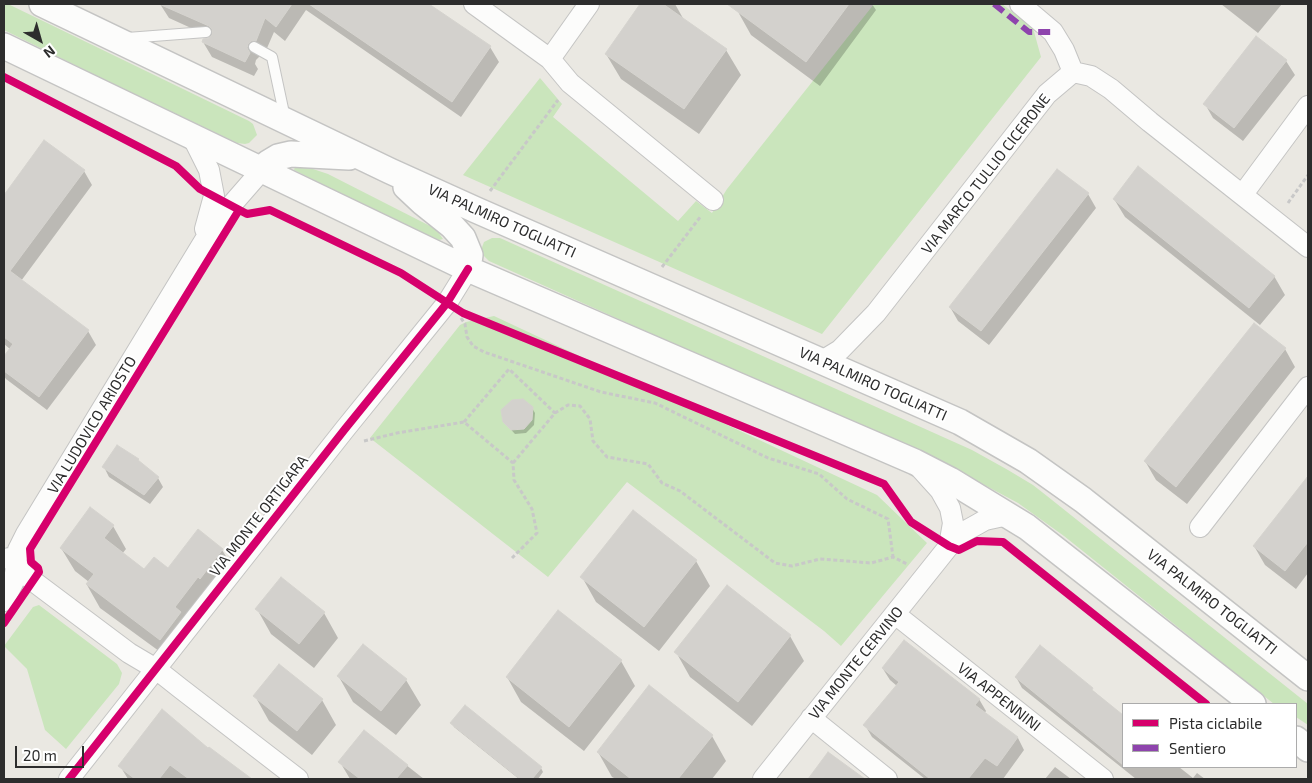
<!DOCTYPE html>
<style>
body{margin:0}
#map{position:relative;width:1312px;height:783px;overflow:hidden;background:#eae8e2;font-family:"Exo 2",sans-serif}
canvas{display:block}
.frame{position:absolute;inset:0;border:5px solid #2d2d2d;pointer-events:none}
.legend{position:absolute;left:1122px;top:703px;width:175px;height:65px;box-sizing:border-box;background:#fff;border:1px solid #ababab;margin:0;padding:6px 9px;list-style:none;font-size:15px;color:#2d2d2d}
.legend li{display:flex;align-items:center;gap:10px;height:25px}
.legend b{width:25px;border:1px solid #ababab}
.north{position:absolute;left:15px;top:15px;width:50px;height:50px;-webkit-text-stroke:4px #fff;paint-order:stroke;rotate:142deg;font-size:14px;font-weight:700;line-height:20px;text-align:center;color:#2d2d2d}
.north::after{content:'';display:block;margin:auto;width:18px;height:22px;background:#2d2d2d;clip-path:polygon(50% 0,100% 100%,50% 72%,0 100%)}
.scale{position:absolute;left:15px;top:746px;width:69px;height:22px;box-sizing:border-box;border:2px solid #2d2d2d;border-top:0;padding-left:6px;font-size:15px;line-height:18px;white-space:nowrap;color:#2d2d2d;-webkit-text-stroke:4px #fff;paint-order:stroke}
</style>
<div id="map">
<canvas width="1312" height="783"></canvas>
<div class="frame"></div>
<ul class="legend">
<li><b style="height:6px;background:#d6006c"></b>Pista ciclabile</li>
<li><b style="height:6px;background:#8e44ad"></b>Sentiero</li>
</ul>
<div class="north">N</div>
<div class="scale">20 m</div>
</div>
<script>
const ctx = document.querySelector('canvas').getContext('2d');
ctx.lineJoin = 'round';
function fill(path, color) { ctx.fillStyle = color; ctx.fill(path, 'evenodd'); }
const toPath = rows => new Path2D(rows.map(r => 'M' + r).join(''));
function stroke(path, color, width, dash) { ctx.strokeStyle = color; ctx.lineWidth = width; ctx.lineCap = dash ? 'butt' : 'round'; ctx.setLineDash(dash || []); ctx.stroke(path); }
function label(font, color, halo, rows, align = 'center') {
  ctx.font = font + ' "Exo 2",sans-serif'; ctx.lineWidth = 4; ctx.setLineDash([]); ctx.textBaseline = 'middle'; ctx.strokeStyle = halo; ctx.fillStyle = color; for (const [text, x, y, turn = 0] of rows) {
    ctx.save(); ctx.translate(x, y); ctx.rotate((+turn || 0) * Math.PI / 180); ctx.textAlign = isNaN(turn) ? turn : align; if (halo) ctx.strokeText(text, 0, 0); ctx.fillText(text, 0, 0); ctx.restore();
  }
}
const green = toPath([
 [4,4,8,4,249,121,253,124,257,135,249,143,245,144,237,143,105,80,4,30],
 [874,4,1002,4,1033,28,1041,57,822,334,463,175,540,78,562,104,553,117,678,221,696,201,712,213,727,189],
 [301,165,328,174,436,229,443,239,439,240,387,217,294,170,295,167],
 [492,238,500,238,972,450,1008,470,1033,485,1047,496,1308,704,1308,725,1296,717,1296,704,1274,704,1064,536,1018,503,962,473,489,261,483,255,481,250,484,242],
 [494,316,877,495,927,543,841,646,824,631,627,482,548,577,370,438,460,325,466,322],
 [39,605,117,664,122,673,119,684,66,749,45,730,27,669,4,646,33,607]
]);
const shadow = toPath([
 [160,4,427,4,490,47,499,62,461,117,306,10,285,41,274,32,264,55,260,56,256,60,255,64,258,69,254,76,212,57,203,42,213,38,169,18],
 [642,4,675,4,684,20,726,50,741,75,699,134,621,79,606,54],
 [742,4,872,4,876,10,820,86,751,35,737,10],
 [1221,4,1282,4,1258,33],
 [1257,38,1286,61,1295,75,1243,141,1213,118,1205,104],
 [45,142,84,171,92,185,21,281,88,331,96,345,47,410,6,379,4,376,4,358,10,349,4,344,4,197],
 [1058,170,1088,194,1096,208,989,345,958,321,950,307],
 [1114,199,1274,276,1285,295,1260,325,1125,217],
 [1285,349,1295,367,1187,504,1156,480,1145,461],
 [532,408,535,413,534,425,526,433,515,434,504,422],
 [140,463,158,478,163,487,150,504,109,477,104,467],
 [1308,478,1308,573,1296,589,1265,565,1254,546],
 [113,526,126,549,122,554,145,570,168,570,222,550,236,572,174,662,100,608,87,585,89,582,75,571,61,548],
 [696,561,710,586,659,651,596,602,582,577],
 [257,609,324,613,338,638,314,668,271,634],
 [790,636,804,661,752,726,690,677,676,652],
 [1041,647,1123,716,1123,767,1179,767,1193,778,1197,773,1205,779,1136,779,1022,688,1016,677],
 [621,661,635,686,584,751,521,702,507,677],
 [883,669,979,699,986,711,984,714,1018,738,1024,750,1003,779,925,779,872,737,865,725,897,686,890,680],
 [339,677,406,680,421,705,396,735,353,702],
 [255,696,322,700,336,725,312,755,269,721],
 [452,723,541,768,543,772,538,779,519,779,454,727],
 [364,732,424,779,350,779,340,762],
 [712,736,726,761,712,779,616,779,612,777,598,752],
 [210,749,250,779,128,779,120,766],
 [829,753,863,779,812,779,811,777],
 [1055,767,1071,779,1045,779]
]);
const building = toPath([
 [159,4,292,4,276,27,265,18,256,41,251,41,248,44,247,48,250,53,245,62,202,42,203,39,209,38,212,35,212,29,209,26,159,4],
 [309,4,429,4,491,46,452,102,309,4],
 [640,4,663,4,727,49,684,109,605,54,640,4],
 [727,4,849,4,806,62,727,4],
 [1256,36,1287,60,1234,128,1203,104,1256,36],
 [44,140,85,170,10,271,89,330,39,397,4,371,4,356,13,344,4,337,4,195,44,140],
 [1138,166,1275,276,1249,308,1113,199,1138,166],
 [1057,169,1089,193,981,331,949,307,1057,169],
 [1254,323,1286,348,1176,487,1144,461,1254,323],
 [523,399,533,407,532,420,524,429,511,430,503,422,501,410,512,400,523,399],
 [117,445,139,459,138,460,159,477,144,495,102,467,117,445],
 [1308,476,1308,542,1285,571,1253,546,1308,476],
 [90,507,114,525,104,538,144,569,154,557,168,568,198,529,223,549,200,579,198,577,175,607,181,612,160,640,86,584,94,574,60,548,90,507],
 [633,510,697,560,644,627,580,577,633,510],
 [281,577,325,612,299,644,255,609,281,577],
 [727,585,791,635,738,702,674,652,727,585],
 [558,610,622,660,569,727,506,677,558,610],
 [904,640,980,699,975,705,1018,737,997,766,985,758,968,779,930,779,863,725,899,682,882,668,904,640],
 [363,644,407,679,381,711,337,676,363,644],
 [1040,645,1093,688,1092,690,1123,715,1123,765,1015,677,1040,645],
 [279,664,323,699,297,731,253,696,279,664],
 [649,685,713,735,678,779,631,779,597,752,649,685],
 [465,705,542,767,532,779,520,779,450,723,465,705],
 [162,709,208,748,209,747,252,779,189,779,170,765,159,779,135,779,118,766,162,709],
 [364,730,408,765,396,779,360,779,338,762,364,730],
 [828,752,865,779,808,779,828,752]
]);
const path = toPath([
 [490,191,558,100],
 [1288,203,1308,175],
 [662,267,701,216],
 [461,318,465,324,467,337,473,346,484,352,601,392,655,403,768,458,819,474,847,499,888,519,893,557],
 [464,422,509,369,555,413],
 [364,441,397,433,464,422,513,463,514,480,532,509,537,533,512,558],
 [513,463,555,413,568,405,580,406,590,419,593,441,607,457,648,464,662,483,680,491,775,563,792,566,820,559,871,563,893,557,907,564]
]);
const service = toPath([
 [127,38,206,32],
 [254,47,272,57,285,118]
]);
const minor = toPath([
 [474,4,550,59,570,83,713,200],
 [1020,4,1053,32,1064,50,1073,72],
 [550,59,589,4],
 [1073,72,1091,76,1111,89,1150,122,1308,247],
 [193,138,209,170,214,196,205,229],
 [1243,194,1308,106],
 [822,361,840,350,876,313,1047,94,1073,72],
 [921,469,940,490,950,508,953,523,949,546],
 [1200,527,1308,387],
 [9,558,33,581,129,653,156,669,180,688,298,779],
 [4,601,14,581,18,550,26,534,214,225,262,170],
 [895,614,1103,779],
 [811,718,887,779],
 [69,779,345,429,447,303,468,269],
 [763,779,949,546,960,534,978,524,985,520,1008,515]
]);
const tertiary = toPath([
 [42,4,390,171,476,210,960,422,1028,461,1083,500,1308,678],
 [4,46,468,269,915,462,950,480,1027,527,1253,704],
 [262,170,268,163,278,157,291,154,349,157],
 [406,187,422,202,452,226,463,238,470,255,468,269],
 [1296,739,1308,749]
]);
const quiet = toPath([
 [994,4,1029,32,1053,32]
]);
const cycleway = toPath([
 [4,77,176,166,200,189,247,214,270,210,401,273,463,313,884,484,911,522,949,546,959,550,977,541,1003,542,1206,704],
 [4,623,39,572,38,568,31,562,30,549,239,210],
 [69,779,345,429,447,303,468,269]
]);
const streetNames = [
 ["VIA MARCO TULLIO CICERONE",986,174,-52],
 ["VIA PALMIRO TOGLIATTI",502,221,24],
 ["VIA PALMIRO TOGLIATTI",873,384,24],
 ["VIA LUDOVICO ARIOSTO",92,425,-59],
 ["VIA MONTE ORTIGARA",259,516,-52],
 ["VIA PALMIRO TOGLIATTI",1212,602,38],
 ["VIA MONTE CERVINO",856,663,-51],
 ["VIA APPENNINI",999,697,38]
];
fill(green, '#cae5bc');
fill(shadow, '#0003');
fill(building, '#d3d1cd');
stroke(building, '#d5d3ce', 1);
stroke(service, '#c4c4c3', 12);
stroke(minor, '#c4c4c3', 22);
stroke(tertiary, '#c4c4c3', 28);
stroke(path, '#c8c8c8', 3, [4, 2.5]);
stroke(service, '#fcfcfb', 10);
stroke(minor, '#fcfcfb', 20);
stroke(tertiary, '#fcfcfb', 25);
stroke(quiet, '#8e44ad', 6, [12, 6]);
stroke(cycleway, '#d6006c', 8);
label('15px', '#2d2d2d', '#fff', streetNames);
</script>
